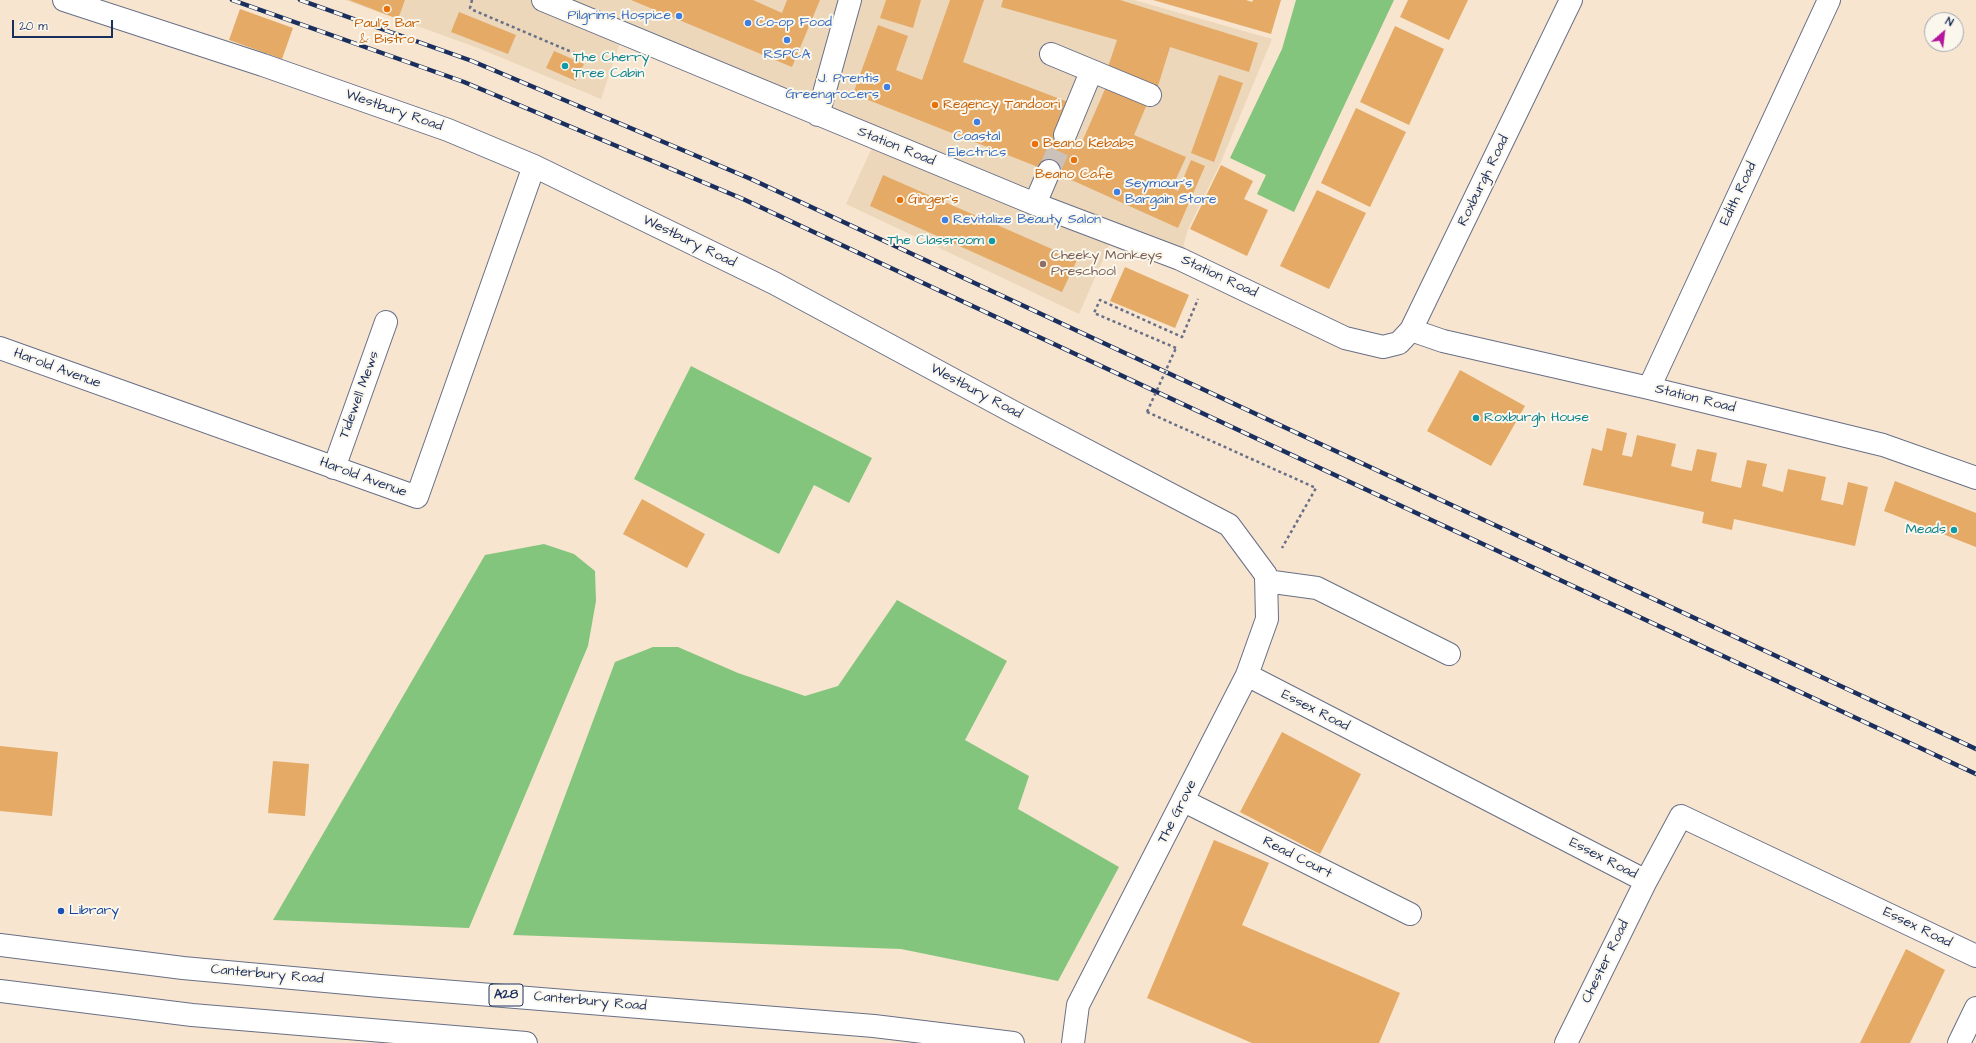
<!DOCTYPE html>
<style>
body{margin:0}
#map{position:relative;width:1976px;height:1043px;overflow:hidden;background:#f7e5cf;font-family:"Architects Daughter",sans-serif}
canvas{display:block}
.north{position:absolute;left:1924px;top:12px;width:40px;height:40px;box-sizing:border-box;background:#fbf7ec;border:1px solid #a1a7b3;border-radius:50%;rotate:28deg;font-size:11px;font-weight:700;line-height:16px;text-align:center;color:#1b2f5e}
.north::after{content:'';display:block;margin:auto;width:14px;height:18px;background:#b5179e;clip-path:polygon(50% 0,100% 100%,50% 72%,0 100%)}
.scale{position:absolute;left:12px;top:20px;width:101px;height:18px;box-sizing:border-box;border:2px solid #1b2f5e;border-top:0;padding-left:5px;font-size:12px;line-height:14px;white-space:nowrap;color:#1b2f5e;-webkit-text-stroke:3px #fbf7ec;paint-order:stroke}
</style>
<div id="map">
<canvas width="1976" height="1043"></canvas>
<div class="north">N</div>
<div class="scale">20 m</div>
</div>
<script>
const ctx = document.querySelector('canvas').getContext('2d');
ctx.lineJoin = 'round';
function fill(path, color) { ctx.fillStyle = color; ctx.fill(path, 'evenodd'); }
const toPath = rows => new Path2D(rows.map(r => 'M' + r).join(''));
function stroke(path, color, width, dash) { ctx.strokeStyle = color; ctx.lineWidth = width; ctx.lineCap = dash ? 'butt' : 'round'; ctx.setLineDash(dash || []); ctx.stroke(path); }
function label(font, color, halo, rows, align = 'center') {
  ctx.font = font + ' "Architects Daughter",sans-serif'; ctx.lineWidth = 4; ctx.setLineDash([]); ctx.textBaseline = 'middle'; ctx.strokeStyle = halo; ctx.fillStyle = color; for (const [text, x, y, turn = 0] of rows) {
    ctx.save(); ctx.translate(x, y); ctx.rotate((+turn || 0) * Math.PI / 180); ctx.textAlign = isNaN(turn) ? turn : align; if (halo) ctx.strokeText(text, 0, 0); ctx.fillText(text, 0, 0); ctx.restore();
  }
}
const built = toPath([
 [345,0,1134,0,1272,39,1220,164,1188,229,1180,259,1114,234,1079,314,846,204,876,139,623,34,601,99,478,48]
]);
const green = toPath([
 [1296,0,1394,0,1294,212,1257,194,1266,175,1230,158,1282,49],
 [691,366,872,458,849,503,814,485,779,554,634,479],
 [544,544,574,554,595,571,596,601,588,646,469,928,273,920,485,555],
 [897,600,1007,661,965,740,1029,776,1018,809,1119,867,1058,981,901,949,513,935,615,662,653,647,678,647,738,673,805,696,838,686]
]);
const building = toPath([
 [349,0,405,0,398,19],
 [631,0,753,0,782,13,787,0,820,0,792,67],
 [886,0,921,0,913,28,880,18],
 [950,0,984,0,963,62,1068,102,1065,135,1082,142,1106,87,1147,104,1134,135,1186,157,1172,188,1178,191,1191,160,1205,166,1178,228,1076,182,853,94,878,25,908,36,896,70,922,80],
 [1003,0,1120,0,1258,43,1249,72,1170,47,1158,86,1107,70,1117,40,1001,7],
 [1153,0,1246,0,1252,2,1253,0,1281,0,1271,34],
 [1408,0,1468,0,1449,40,1400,17],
 [240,9,293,28,282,59,229,40],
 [459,12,516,35,508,54,451,32],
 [1395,26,1444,49,1409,125,1360,102],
 [554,51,584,64,576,81,546,68],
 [1219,75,1243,83,1214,162,1191,153],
 [1356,108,1406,132,1370,207,1321,183],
 [1221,165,1253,181,1244,199,1268,210,1247,256,1190,229],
 [883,175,1077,260,1062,292,870,206],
 [1317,190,1366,213,1329,289,1280,266],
 [1125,267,1189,295,1175,328,1110,301],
 [1460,370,1525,406,1491,466,1427,431],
 [1607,428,1627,433,1622,455,1632,457,1637,435,1676,444,1671,466,1682,469,1692,471,1697,449,1717,453,1711,481,1741,488,1747,460,1767,464,1762,486,1783,492,1788,469,1826,477,1821,500,1843,505,1848,482,1868,487,1855,546,1734,519,1732,530,1702,523,1704,512,1583,485,1592,448,1602,451],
 [1895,481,1976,513,1976,547,1884,511],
 [642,499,705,534,687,568,623,534],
 [1282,732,1361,774,1320,854,1240,812],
 [0,746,58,752,52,816,0,811],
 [273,761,309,764,305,816,268,813],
 [1214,840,1269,863,1242,925,1400,993,1379,1043,1252,1043,1147,998],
 [1906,949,1945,970,1910,1043,1860,1043]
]);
const minorTunnel = toPath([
 [1049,171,1065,135]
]);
const path = toPath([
 [472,0,470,8,473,10,574,53],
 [1176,348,1094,313,1100,300,1182,337,1198,299],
 [1147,412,1316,488,1282,548]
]);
const minor = toPath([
 [64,0,263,65,448,130,534,166,774,283,1015,413,1229,525,1266,575,1267,619,1247,675,1078,1005,1073,1043],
 [543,0,1035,204,1180,259,1345,338,1383,347,1399,343,1411,330,1571,0],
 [1051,54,1150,95],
 [818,115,850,0],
 [1065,135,1091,72],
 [1035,204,1049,171],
 [1411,330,1443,341,1649,388,1883,445,1976,478],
 [0,348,417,497,534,166],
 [1649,388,1829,0],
 [334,468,386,322],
 [1266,581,1317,588,1449,654],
 [1247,675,1646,881],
 [1184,801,1410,914],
 [1566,1043,1646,881,1681,816,1976,956],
 [1959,1043,1976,1008]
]);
const highway = toPath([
 [0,945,183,968,380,986,874,1026,1013,1043],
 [0,991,192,1015,526,1043]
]);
const rail = toPath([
 [232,0,464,82,743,199,1976,774],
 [300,0,472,61,751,179,1976,749]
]);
const pathBridge = toPath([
 [1147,412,1176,348]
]);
const markers = [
 [387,9,4,"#e8710a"],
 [679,16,4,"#3f7fe0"],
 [748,23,4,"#3f7fe0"],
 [787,40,4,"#3f7fe0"],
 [565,66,4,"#0f9aa8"],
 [887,87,4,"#3f7fe0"],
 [935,105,4,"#e8710a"],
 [977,122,4,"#3f7fe0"],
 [1035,144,4,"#e8710a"],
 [1074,160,4,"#e8710a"],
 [1117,192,4,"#3f7fe0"],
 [900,200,4,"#e8710a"],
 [945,220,4,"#3f7fe0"],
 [992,241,4,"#0f9aa8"],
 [1043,264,4,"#8d6e63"],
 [1476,418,4,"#0f9aa8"],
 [1954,530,4,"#0f9aa8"],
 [61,911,4,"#1a4fb4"]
];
const shields = [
 [506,995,34]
];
const shieldNames = [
 ["A28",506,995]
];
const shopNames = [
 ["Pilgrims Hospice",671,16,"right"],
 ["Co-op Food",756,23],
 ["RSPCA",787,55,"center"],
 ["J. Prentis",879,79,"right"],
 ["Greengrocers",879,95,"right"],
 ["Coastal",977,137,"center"],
 ["Electrics",977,153,"center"],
 ["Seymour's",1125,184],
 ["Bargain Store",1125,200],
 ["Revitalize Beauty Salon",953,220]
];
const foodNames = [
 ["Paul's Bar",387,24,"center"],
 ["& Bistro",387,40,"center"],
 ["Regency Tandoori",943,105],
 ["Beano Kebabs",1043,144],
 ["Beano Cafe",1074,175,"center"],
 ["Ginger's",908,200]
];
const cultureNames = [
 ["The Cherry",573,58],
 ["Tree Cabin",573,74],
 ["The Classroom",984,241,"right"],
 ["Roxburgh House",1484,418],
 ["Meads",1946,530,"right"]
];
const streetNames = [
 ["Westbury Road",394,111,19],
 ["Station Road",896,147,22],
 ["Roxburgh Road",1484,181,-64],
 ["Edith Road",1739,194,-65],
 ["Westbury Road",689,242,26],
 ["Station Road",1219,277,25],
 ["Harold Avenue",57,369,20],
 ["Westbury Road",976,392,28],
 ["Tidewell Mews",360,395,-70],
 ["Station Road",1695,399,14],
 ["Harold Avenue",363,478,20],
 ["Essex Road",1315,711,27],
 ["The Grove",1178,812,-63],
 ["Read Court",1297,858,27],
 ["Essex Road",1603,859,27],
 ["Essex Road",1917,928,26],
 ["Chester Road",1606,962,-64],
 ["Canterbury Road",267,975,5],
 ["Canterbury Road",590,1002,5]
];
const educationNames = [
 ["Cheeky Monkeys",1051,256],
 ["Preschool",1051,272]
];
const transitNames = [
 ["Library",69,911]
];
fill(built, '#ecd7ba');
fill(green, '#84c57d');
fill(building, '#e4aa66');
stroke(minorTunnel, '#cbc1b8', 22, [22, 11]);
stroke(minor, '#686f86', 24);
stroke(highway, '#686f86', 24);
stroke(path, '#686f86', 2.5, [3, 3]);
stroke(minor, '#fff', 22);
stroke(highway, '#fff', 22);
stroke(rail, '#1b2f5e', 4.5);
stroke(rail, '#fbf7ec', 3, [9]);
stroke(pathBridge, '#686f86', 2.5, [3, 3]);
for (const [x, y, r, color] of markers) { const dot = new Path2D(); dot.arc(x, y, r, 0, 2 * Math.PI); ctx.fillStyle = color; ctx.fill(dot); stroke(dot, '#fbf7ec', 1.5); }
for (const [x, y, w] of shields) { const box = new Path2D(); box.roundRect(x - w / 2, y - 11, w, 22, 3); ctx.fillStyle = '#fbf7ec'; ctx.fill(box); stroke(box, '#1b2f5e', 1); }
label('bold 13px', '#1b2f5e', null, shieldNames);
label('14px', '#366cbe', '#fbf7ec', shopNames, 'left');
label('14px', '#c56008', '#fbf7ec', foodNames, 'left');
label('14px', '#0d838f', '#fbf7ec', cultureNames, 'left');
label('14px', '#1b2f5e', '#fbf7ec', streetNames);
label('14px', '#785e54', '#fbf7ec', educationNames, 'left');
label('14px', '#164399', '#fbf7ec', transitNames, 'left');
</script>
